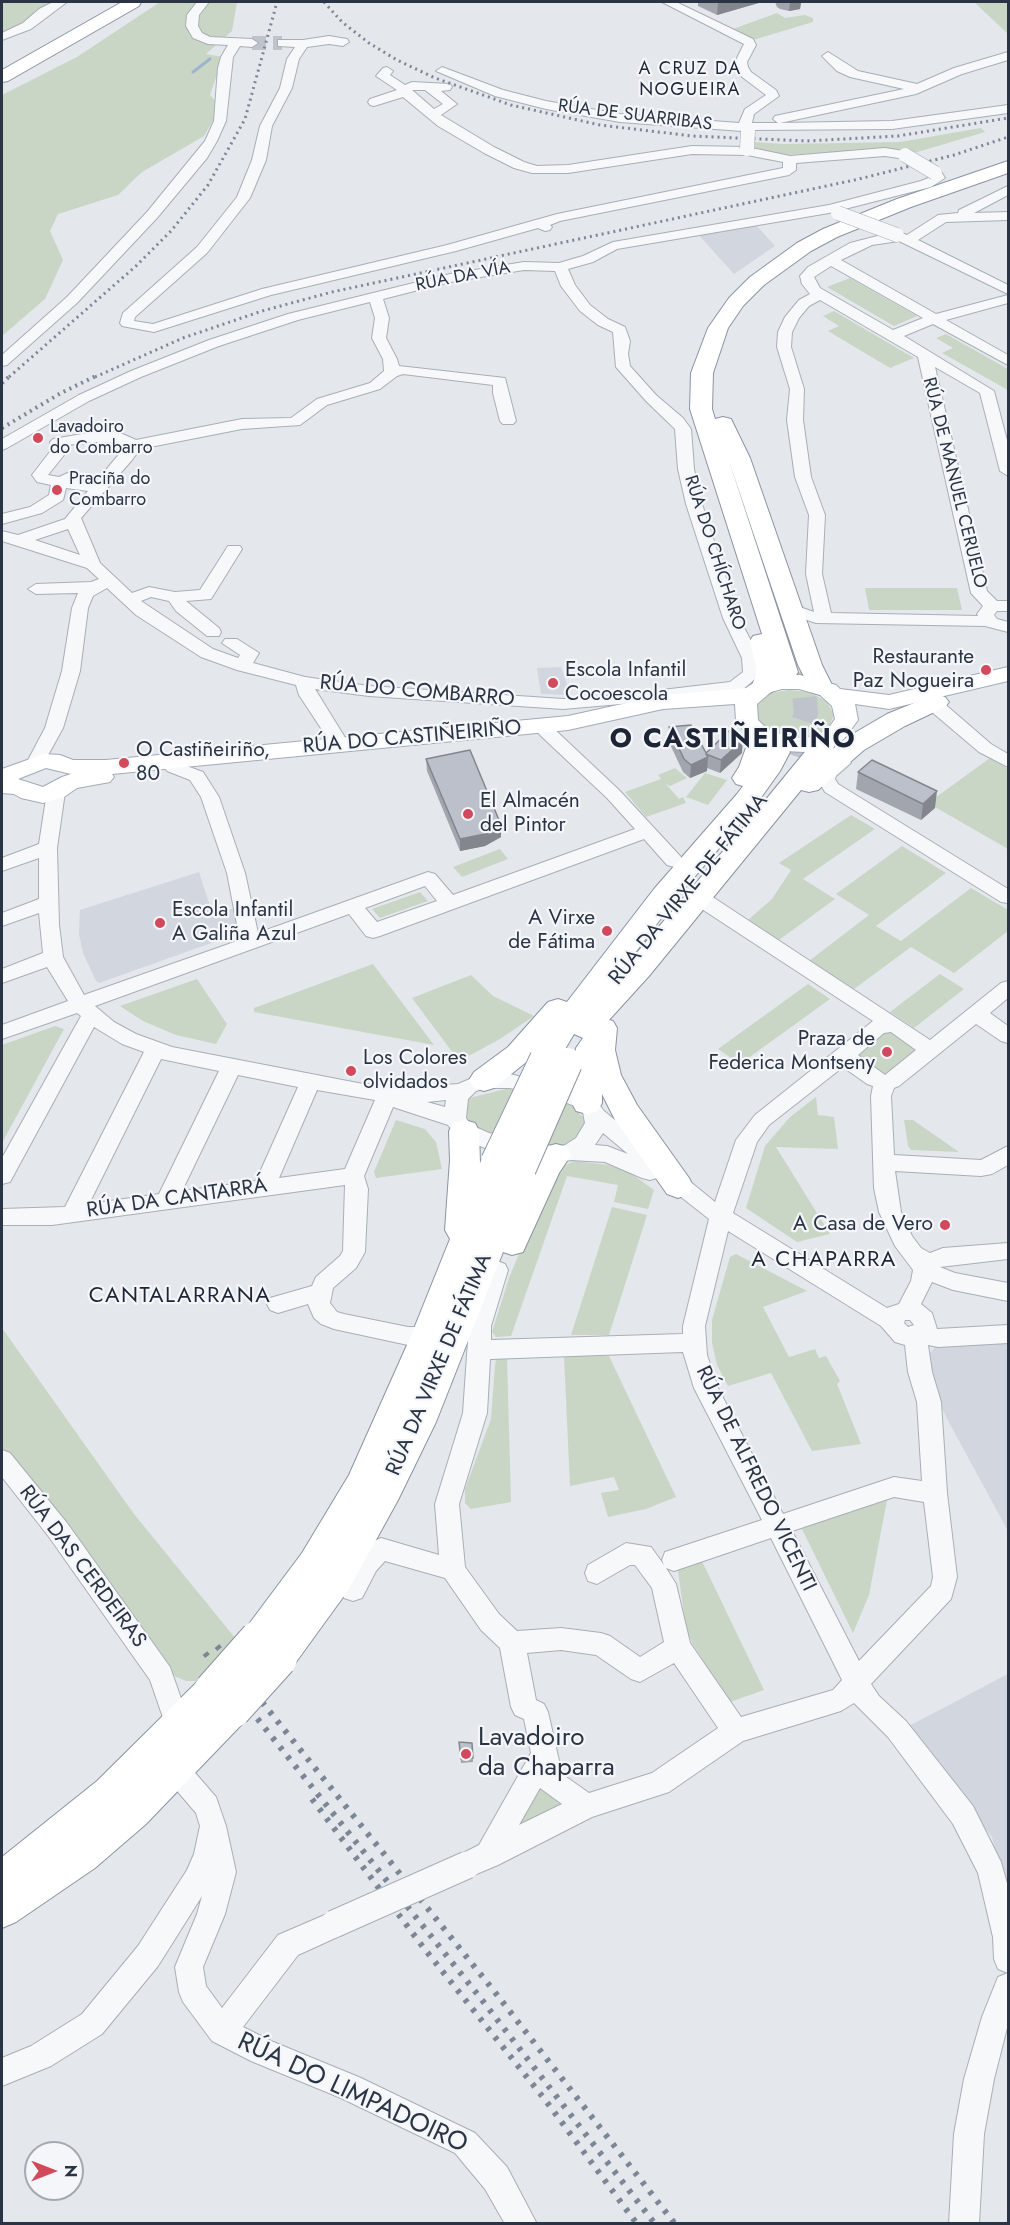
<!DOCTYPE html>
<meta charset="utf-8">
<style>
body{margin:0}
#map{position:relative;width:1010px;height:2225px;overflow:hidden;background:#e4e7ec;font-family:Jost,sans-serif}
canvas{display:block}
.frame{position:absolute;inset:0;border:3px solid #2b3445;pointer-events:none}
.north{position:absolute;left:24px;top:2141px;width:60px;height:60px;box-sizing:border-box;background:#f4f6f9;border:2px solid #a4a8b1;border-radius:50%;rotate:90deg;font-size:16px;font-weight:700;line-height:24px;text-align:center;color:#2b3445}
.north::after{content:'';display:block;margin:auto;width:21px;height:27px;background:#d1495b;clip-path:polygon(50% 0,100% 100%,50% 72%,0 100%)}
</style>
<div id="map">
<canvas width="1010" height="2225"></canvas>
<div class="frame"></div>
<div class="north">N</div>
</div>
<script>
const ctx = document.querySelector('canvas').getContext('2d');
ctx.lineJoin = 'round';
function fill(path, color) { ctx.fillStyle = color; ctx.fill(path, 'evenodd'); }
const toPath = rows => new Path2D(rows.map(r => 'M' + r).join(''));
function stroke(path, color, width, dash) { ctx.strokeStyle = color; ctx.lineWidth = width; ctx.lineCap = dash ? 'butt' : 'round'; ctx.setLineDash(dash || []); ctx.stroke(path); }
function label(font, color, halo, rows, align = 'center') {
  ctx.font = font + ' Jost,sans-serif'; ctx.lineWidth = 4.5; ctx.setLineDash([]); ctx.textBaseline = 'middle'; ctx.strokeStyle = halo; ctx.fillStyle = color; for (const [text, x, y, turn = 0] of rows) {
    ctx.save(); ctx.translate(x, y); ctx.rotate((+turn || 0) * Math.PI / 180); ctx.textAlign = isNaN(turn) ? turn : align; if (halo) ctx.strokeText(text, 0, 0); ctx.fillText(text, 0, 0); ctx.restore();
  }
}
const built = toPath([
 [756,225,775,246,734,274,696,232],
 [561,667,571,695,541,694,537,668],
 [199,872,212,913,237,908,242,932,99,983,96,981,83,953,79,934,80,910],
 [1008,1340,1008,1531,945,1415,923,1361,937,1345],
 [1008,1674,1008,1904,992,1837,907,1727]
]);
const green = toPath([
 [2,2,57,2,2,34],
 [160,2,237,2,232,31,206,54,223,57,210,95,221,107,204,136,142,172,118,195,58,214,50,231,63,260,45,299,2,336,2,95,77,57],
 [974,2,1008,2,1008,34],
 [777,13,785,18,805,15,813,18,813,22,753,40,733,29],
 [981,128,985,132,914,153,892,149,786,155,755,149,754,142,785,144,900,142],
 [850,278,917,316,894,326,827,287],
 [834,311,914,358,890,368,828,331,839,326,823,316],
 [946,334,1008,369,1008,390,942,353,953,348,936,338],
 [865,588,957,588,962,610,869,610],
 [789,690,810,692,827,702,834,715,828,729,816,736,792,738,769,731,757,719,757,704,761,699,771,693],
 [990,758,1008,769,1008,849,928,803],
 [675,768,687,778,670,786,666,784,679,799,683,797,686,803,646,817,625,792,661,779,658,775],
 [705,773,727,780,708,805,686,797],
 [851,815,875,829,803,879,835,899,779,940,748,920,772,899,791,870,779,863],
 [902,846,946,873,876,926,901,941,971,888,1008,910,1008,931,954,973,911,947,854,989,809,961,869,915,836,894],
 [500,849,508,859,462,877,453,867],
 [420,892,428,901,380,918,372,909],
 [373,964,434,1045,254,1012,254,1008],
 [940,974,964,989,914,1028,890,1012],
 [471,975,493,996,534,1016,500,1039,459,1061,412,998],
 [197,979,227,1024,216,1044,176,1035,143,1021,120,1006],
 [808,984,830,999,740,1064,718,1049],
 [55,1026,64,1029,2,1143,2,1045],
 [888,1032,896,1032,918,1050,886,1077,856,1056,880,1033],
 [514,1087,492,1138,485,1136,466,1120,463,1105,469,1098],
 [816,1097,818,1115,834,1117,838,1149,776,1147,830,1234,797,1242,746,1208,765,1146,790,1117],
 [565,1100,583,1117,585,1126,583,1132,569,1145,541,1149],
 [396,1120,425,1129,436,1142,442,1169,376,1178,374,1172],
 [904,1120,913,1120,959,1152,911,1150,908,1146],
 [575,1161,609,1165,624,1169,636,1177,654,1190,648,1209,614,1202,618,1185,567,1176,511,1336,496,1337,492,1332,509,1278,549,1181,563,1166],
 [612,1207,647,1215,609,1335,571,1335],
 [736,1254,807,1291,763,1307,789,1357,815,1349,819,1358,826,1356,840,1381,837,1384,861,1444,812,1451,771,1373,728,1386,717,1365,712,1343,712,1320,730,1257],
 [2,1328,134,1514,236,1639,200,1681,186,1681,170,1674,2,1454],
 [564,1356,609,1356,676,1497,646,1509,608,1517,601,1493,619,1490,614,1477,570,1486],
 [500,1358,507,1358,511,1502,471,1509,465,1503,465,1489,491,1419,495,1365,496,1360],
 [887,1500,869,1595,853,1633,801,1527],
 [700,1557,764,1690,730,1702,693,1645,686,1628,677,1564],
 [542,1778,574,1804,522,1824,520,1822]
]);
const stream = toPath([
 [193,72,210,59]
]);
const minorTunnel = toPath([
 [252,43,282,43]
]);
const highwayTunnel = toPath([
 [792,755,806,713,802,672]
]);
const minor = toPath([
 [53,2,67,2,31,29,2,40,2,33,23,23,39,9,53,2],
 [197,2,209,2,199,15,198,26,202,33,210,37,252,39,258,43,252,47,240,46,233,57,226,121,217,141,207,158,157,218,77,303,7,365,2,366,2,355,67,297,147,212,205,141,214,121,218,68,221,57,228,45,208,44,193,38,186,26,187,15,197,2],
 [662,2,676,2,753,39,756,45,747,62,748,67,751,72,776,90,779,96,754,114,752,123,778,123,773,119,775,116,904,89,850,77,837,71,822,56,828,52,858,71,917,84,954,68,1008,52,1008,60,962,74,916,94,780,123,892,121,1008,105,1008,113,892,129,754,130,748,135,742,131,620,122,546,109,495,96,436,71,442,67,503,90,546,101,620,114,739,123,745,109,766,95,742,77,736,67,735,62,744,44,662,2],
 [329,36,347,39,349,42,343,46,329,44,307,47,299,59,292,88,272,126,266,160,250,198,207,253,135,317,134,321,153,324,262,289,447,245,557,214,783,168,783,162,747,155,692,154,568,173,532,173,514,168,484,153,438,126,403,97,374,106,370,105,368,102,370,99,397,90,376,76,383,68,387,67,393,71,390,75,405,85,412,82,450,84,452,87,450,90,441,91,457,104,441,115,494,147,524,162,537,166,568,165,692,146,747,147,790,156,885,148,910,152,911,155,905,159,885,156,796,163,796,170,789,175,560,221,550,225,552,227,550,230,545,231,538,228,456,251,271,295,154,332,122,326,120,323,123,313,197,247,237,197,252,160,260,126,280,88,287,59,295,47,278,46,278,40,303,40,329,36],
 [412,90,425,90,443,104,434,109,412,90],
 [935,169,940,170,945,178,931,187,829,213,617,249,593,262,568,269,575,285,590,305,608,319,625,327,630,341,628,354,630,366,656,395,683,418,691,429,694,469,702,504,739,618,760,658,761,674,742,690,724,695,563,709,369,696,315,689,349,744,346,748,340,750,334,748,299,695,296,685,237,670,201,657,136,615,107,588,93,596,88,608,80,671,63,728,42,766,30,766,27,762,45,728,62,671,72,608,78,593,36,594,28,589,36,584,91,582,99,579,87,568,2,541,2,531,18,535,65,519,88,491,66,488,63,500,42,513,2,524,2,514,30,507,49,495,51,485,37,482,32,475,52,449,50,442,53,439,94,432,118,432,136,440,242,419,291,418,317,399,370,383,384,371,383,359,372,338,375,318,370,302,298,320,219,346,141,377,89,401,7,448,2,450,2,439,79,395,131,371,209,340,288,314,450,274,524,262,559,263,583,256,613,242,829,205,921,181,931,177,928,173,935,169],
 [524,270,555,271,561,286,580,311,598,325,613,332,616,367,646,401,675,429,678,469,686,504,723,618,742,658,743,672,730,682,602,697,563,699,369,686,305,677,253,663,259,653,237,639,225,639,222,643,240,655,238,658,213,649,141,601,151,597,169,601,176,611,207,636,219,636,221,632,219,628,186,601,211,599,242,549,240,546,228,546,200,590,175,592,149,587,132,593,100,563,81,518,132,460,140,449,242,429,300,425,327,405,380,389,397,376,403,374,493,385,493,393,500,421,503,424,513,424,516,421,505,378,399,366,397,359,386,338,389,318,383,299,450,282,524,270],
 [94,442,115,442,125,447,95,483,76,480,78,477,76,474,70,472,59,477,48,475,68,450,67,445,94,442],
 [68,529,80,555,35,540,68,529],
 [1008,186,1008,195,974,213,1008,212,1008,220,946,222,918,240,1008,285,1008,294,899,241,872,245,841,260,936,314,1008,295,1008,303,946,320,1008,355,1008,365,933,324,904,336,994,391,1008,444,1008,476,1000,471,980,393,935,367,987,591,997,601,1008,601,1008,611,997,611,994,615,997,619,1008,622,1008,632,985,626,816,623,785,613,783,609,785,605,791,604,814,612,806,574,809,515,795,477,787,420,790,389,777,347,778,332,785,317,799,300,810,294,802,284,800,276,808,267,850,243,897,231,907,235,938,215,958,213,959,210,1008,186],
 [831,266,923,318,893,330,820,288,814,277,831,266],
 [820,300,918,357,971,593,983,606,977,614,978,616,831,613,822,574,825,515,811,477,803,420,804,389,791,347,792,332,799,318,809,306,820,300],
 [936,697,942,698,947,706,991,744,1008,754,1008,767,979,752,933,713,927,702,930,698,936,697],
 [546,725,552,727,619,790,681,857,683,861,681,865,674,867,667,865,644,839,380,936,373,938,366,936,349,914,95,1006,114,1022,136,1034,172,1047,363,1084,418,1087,458,1084,484,1073,510,1074,576,1091,594,1098,604,1111,715,1202,736,1140,755,1115,873,1021,691,902,688,897,691,892,698,891,705,892,930,1040,1001,983,1008,981,1008,998,990,1013,1008,1026,1008,1043,1001,1041,976,1024,899,1086,894,1088,891,1096,894,1155,981,1160,1008,1146,1008,1165,992,1174,981,1176,895,1171,901,1212,912,1236,921,1248,930,1253,943,1248,1008,1243,1008,1259,940,1267,955,1273,1008,1283,1008,1301,953,1290,932,1282,921,1304,932,1313,937,1329,1008,1325,1008,1343,938,1347,928,1345,932,1372,941,1402,947,1493,957,1577,951,1599,871,1684,879,1696,906,1721,973,1806,1001,1862,1008,1887,1008,1973,998,1969,994,1959,993,1937,978,1873,953,1824,888,1737,854,1703,841,1711,743,1741,669,1792,592,1817,498,1865,467,1878,457,1874,453,1865,457,1856,479,1845,531,1753,524,1719,515,1715,511,1707,500,1648,481,1630,445,1578,385,1561,376,1571,362,1598,353,1601,344,1598,341,1590,358,1555,372,1542,381,1538,439,1555,435,1504,463,1413,469,1326,489,1264,497,1261,505,1264,508,1270,491,1326,491,1340,683,1334,683,1326,709,1219,657,1178,650,1180,642,1178,605,1162,571,1160,556,1163,485,1148,457,1137,448,1125,393,1107,364,1176,368,1189,365,1252,356,1268,333,1288,330,1303,337,1312,344,1314,408,1327,427,1327,435,1330,438,1336,435,1342,427,1345,408,1345,334,1329,321,1324,314,1318,308,1304,278,1313,270,1310,267,1304,270,1298,312,1286,316,1277,340,1256,343,1251,345,1185,52,1225,2,1225,2,1209,65,1207,144,1052,122,1044,94,1027,10,1182,2,1184,2,1158,81,1016,77,1013,2,1039,2,1025,68,1001,47,967,2,983,2,969,43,953,39,913,2,926,2,913,39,899,39,858,2,871,2,858,39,844,47,792,50,788,56,786,62,788,65,792,57,848,59,925,63,957,84,995,240,940,227,873,201,797,190,780,167,771,164,767,167,763,173,761,203,772,219,797,245,873,258,933,428,872,435,874,453,895,635,829,607,798,540,735,537,731,540,727,546,725],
 [425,886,437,901,377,922,365,908,425,886],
 [891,1032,916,1050,885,1075,858,1055,884,1033,891,1032],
 [161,1059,219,1071,159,1194,89,1204,161,1059],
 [843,1067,867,1084,873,1086,871,1096,874,1188,879,1212,895,1246,913,1270,911,1281,899,1304,887,1308,733,1213,757,1142,769,1125,843,1067],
 [238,1075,298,1087,256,1181,182,1191,238,1075],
 [486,1088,510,1088,564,1102,580,1108,583,1112,585,1123,576,1138,565,1145,556,1147,489,1133,471,1125,466,1118,468,1099,476,1091,486,1088],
 [317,1090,375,1100,345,1169,279,1178,317,1090],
 [446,1100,445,1107,427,1102,446,1100],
 [603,1133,628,1154,607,1146,595,1145,603,1133],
 [728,1231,881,1326,895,1342,905,1345,908,1372,917,1402,922,1481,894,1477,783,1514,718,1388,707,1355,705,1326,728,1231],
 [905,1320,910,1320,914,1325,908,1327,904,1323,905,1320],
 [683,1352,694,1388,762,1520,665,1552,662,1560,664,1565,651,1547,626,1543,588,1565,585,1573,588,1581,597,1584,630,1565,635,1565,652,1588,664,1642,640,1657,610,1636,601,1633,561,1628,517,1631,499,1614,465,1567,459,1504,487,1413,490,1359,683,1352],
 [894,1497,924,1502,933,1577,931,1586,859,1661,792,1531,894,1497],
 [771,1538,842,1680,833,1690,741,1717,690,1643,676,1584,666,1568,674,1571,771,1538],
 [561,1650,596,1655,631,1679,640,1682,674,1663,718,1728,652,1773,589,1793,562,1774,548,1712,544,1704,536,1700,527,1653,561,1650],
 [540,1788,562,1804,519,1825,540,1788],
 [842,757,848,759,851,763,836,776,835,779,838,784,1008,889,1008,903,1001,902,825,792,817,779,823,769,836,759,842,757],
 [2,1450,10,1453,67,1523,170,1667,191,1727,187,1735,178,1739,169,1735,150,1680,49,1537,2,1477,2,1450],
 [175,1757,184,1760,216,1797,226,1826,236,1872,225,1914,203,1967,206,1986,222,2008,278,1935,334,1911,344,1914,348,1924,344,1934,298,1955,243,2027,271,2041,361,2078,475,2133,507,2167,537,2224,505,2224,485,2189,455,2153,341,2098,251,2061,212,2041,183,2002,179,1992,175,1967,197,1914,202,1896,158,1966,102,2034,51,2066,2,2086,2,2058,31,2046,82,2014,138,1946,187,1870,194,1854,200,1826,196,1813,166,1778,162,1769,166,1760,175,1757],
 [1008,1973,1008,2024,994,2079,984,2134,979,2224,949,2224,954,2134,964,2079,982,2017,998,1977,1008,1973]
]);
const major = toPath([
 [1008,667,1008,681,889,709,855,704,858,720,844,739,832,746,805,752,785,751,750,738,736,721,735,704,663,709,568,730,112,774,114,777,110,782,77,788,64,797,43,803,21,798,14,794,2,793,2,769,44,754,60,755,73,760,106,760,568,716,663,695,746,688,755,682,781,675,800,675,836,685,840,689,889,695,1008,667],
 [782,689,799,689,820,695,832,706,835,719,828,729,817,735,805,738,788,737,766,728,758,720,757,704,771,692,782,689],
 [46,768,71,774,62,777,43,787,18,779,46,768]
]);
const highway = toPath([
 [122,2,141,2,139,6,8,81,2,82,2,70,122,2],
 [1008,161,1008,173,911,207,837,237,811,251,764,285,743,306,728,328,713,373,712,409,715,419,723,417,731,419,750,458,822,665,833,687,830,692,821,695,812,692,798,665,729,461,798,672,795,677,786,679,780,678,772,692,763,695,754,692,751,687,756,676,756,668,750,641,753,636,762,634,690,409,691,373,708,328,729,298,750,277,797,243,823,229,897,199,1008,161],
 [936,694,945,697,949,702,945,707,905,726,864,750,818,790,809,792,801,790,649,976,609,1020,613,1021,617,1028,615,1050,621,1075,637,1105,689,1178,693,1186,689,1194,678,1198,667,1194,615,1120,602,1094,602,1103,598,1111,587,1114,576,1111,572,1103,571,1077,576,1048,583,1038,574,1034,555,1066,545,1070,535,1066,530,1059,494,1088,484,1091,474,1088,469,1080,474,1072,508,1047,548,1002,558,999,567,1002,654,889,737,794,743,786,736,784,732,778,739,767,747,745,745,733,749,727,758,725,767,727,771,733,773,745,786,746,790,752,780,771,755,806,674,901,623,969,741,830,808,748,815,735,824,733,833,735,837,741,833,749,846,738,887,714,936,694],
 [464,1120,475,1123,479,1131,480,1163,485,1154,496,1151,507,1154,510,1160,521,1157,532,1160,534,1163,545,1147,556,1144,567,1147,571,1155,559,1173,523,1252,512,1255,503,1252,436,1422,398,1500,349,1589,291,1669,278,1674,265,1669,260,1658,262,1654,246,1650,241,1639,246,1628,302,1553,349,1475,411,1336,450,1239,445,1230,450,1160,449,1131,453,1123,464,1120],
 [213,1674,226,1679,231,1693,245,1697,251,1709,245,1721,146,1824,95,1868,16,1922,2,1928,2,1857,97,1781,200,1679,213,1674]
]);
const railFar2 = toPath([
 [324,2,342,22,369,43,397,60,435,78,511,105,600,125,692,136,807,141,898,136,1008,118],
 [9,377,136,266,171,231,208,185,245,119,277,2],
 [95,377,183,338,262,311,332,292,859,179,954,155,1008,137]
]);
const railFar1 = toPath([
 [2,383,11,375],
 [2,428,61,393,98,375]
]);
const rail = toPath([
 [217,1646,494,1991,675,2224],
 [205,1653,482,2000,655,2224],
 [312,1799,423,1947,546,2101,637,2224]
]);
const minorBridgeFar1 = toPath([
 [747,149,748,131],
 [905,155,935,173],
 [838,213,897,235]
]);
const minorBridge = toPath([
 [334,1924,467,1865]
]);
const highwayBridgeFar1 = toPath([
 [496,1162,545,1059],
 [521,1168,567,1063]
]);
const highwayBridge = toPath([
 [213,1691,259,1639],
 [232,1709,278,1658]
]);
const wall = toPath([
 [698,2,762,2,717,15,698,6],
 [775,2,801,2,800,9,789,11,780,9,777,7],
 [669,727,706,753,742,753,720,773,707,768,707,771,690,778,683,772,668,740],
 [426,759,501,837,485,846,460,851,427,771],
 [858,772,935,808,921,820,856,789],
 [459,1742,472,1743,473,1762,461,1763]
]);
const shadedWall = toPath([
 [718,2,762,2,717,15],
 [790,2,801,2,800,9,789,11],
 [743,740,742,753,720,773,721,760],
 [708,757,707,771,690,778,691,765],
 [937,791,935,808,921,820,923,804],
 [501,825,501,837,485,846,460,851,460,839]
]);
const building = toPath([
 [691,725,706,753,730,730,743,740,721,760,706,754,708,757,691,765,684,759,669,727,691,725],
 [470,750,501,825,485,834,460,839,426,759,470,750],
 [872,760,937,791,923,804,858,772,872,760],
 [459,1742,472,1743,473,1758,461,1759,459,1742]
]);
const markers = [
 [38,438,6,"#d1495b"],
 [57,490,6,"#d1495b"],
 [986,670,6,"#d1495b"],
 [553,683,6,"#d1495b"],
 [124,763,6,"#d1495b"],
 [468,814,6,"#d1495b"],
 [160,923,6,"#d1495b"],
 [607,931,6,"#d1495b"],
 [887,1052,6,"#d1495b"],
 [351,1071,6,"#d1495b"],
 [945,1225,6,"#d1495b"],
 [466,1754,6,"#d1495b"]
];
const farNeighbourhoodnames = [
 ["A CRUZ DA",690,70],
 ["NOGUEIRA",690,91]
];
const farStreetnames = [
 ["RÚA DE SUARRIBAS",635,116,7],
 ["RÚA DA VÍA",463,277,-11],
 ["RÚA DE MANUEL CERUELO",954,483,76],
 ["RÚA DO CHÍCHARO",714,553,72]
];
const farPoinames = [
 ["Lavadoiro",50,428],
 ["do Combarro",50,449],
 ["Praciña do",69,480],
 ["Combarro",69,501]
];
const poiNames = [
 ["Restaurante",974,658,"right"],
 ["Paz Nogueira",974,682,"right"],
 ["Escola Infantil",565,671],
 ["Cocoescola",565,695],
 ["O Castiñeiriño,",136,751],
 ["80",136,775],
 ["El Almacén",480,802],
 ["del Pintor",480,826],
 ["Escola Infantil",172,911],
 ["A Galiña Azul",172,935],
 ["A Virxe",595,919,"right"],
 ["de Fátima",595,943,"right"],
 ["Praza de",875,1040,"right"],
 ["Federica Montseny",875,1064,"right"],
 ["Los Colores",363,1059],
 ["olvidados",363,1083],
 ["A Casa de Vero",933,1225,"right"]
];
const streetNames = [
 ["RÚA DO COMBARRO",417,692,5],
 ["RÚA DO CASTIÑEIRIÑO",412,738,-5],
 ["RÚA DA VIRXE DE FÁTIMA",689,890,-51],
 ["RÚA DA CANTARRÁ",177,1199,-8],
 ["RÚA DA VIRXE DE FÁTIMA",440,1365,-67],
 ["RÚA DE ALFREDO VICENTI",755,1479,64],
 ["RÚA DAS CERDEIRAS",82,1567,53]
];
const neighbourhoodNames = [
 ["A CHAPARRA",824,1261],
 ["CANTALARRANA",180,1297]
];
const nearPoinames = [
 ["Lavadoiro",478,1739],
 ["da Chaparra",478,1769]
];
const nearStreetnames = [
 ["RÚA DO LIMPADOIRO",352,2094,25]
];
const districtNames = [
 ["O CASTIÑEIRIÑO",733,740]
];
fill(built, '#d2d6de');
fill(green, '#c9d6c5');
stroke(stream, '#9fb4cc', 3);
stroke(minorTunnel, '#bfc3cb', 14, [14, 7]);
stroke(highwayTunnel, '#bfc3cb', 24, [24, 12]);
stroke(minor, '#a9aeb7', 2);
stroke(major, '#a3abb8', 2);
stroke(highway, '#8b94a3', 2);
fill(minor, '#f7f8fa');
fill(major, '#fff');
fill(highway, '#fff');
stroke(railFar2, '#7d8696', 3, [2, 4]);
stroke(railFar1, '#7d8696', 4, [2, 4.5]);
stroke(rail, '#7d8696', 6, [4, 8]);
stroke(minorBridgeFar1, '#a9aeb7', 15, []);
stroke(minorBridge, '#a9aeb7', 29, []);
stroke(highwayBridgeFar1, '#8b94a3', 32, []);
stroke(highwayBridge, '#8b94a3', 40, []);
stroke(minorBridgeFar1, '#f7f8fa', 14);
stroke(minorBridge, '#f7f8fa', 27);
stroke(highwayBridgeFar1, '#fff', 30);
stroke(highwayBridge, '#fff', 38);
fill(wall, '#a1a5ae');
fill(shadedWall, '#83868d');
fill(building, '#bbc0ca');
stroke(building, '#83868d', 1.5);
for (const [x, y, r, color] of markers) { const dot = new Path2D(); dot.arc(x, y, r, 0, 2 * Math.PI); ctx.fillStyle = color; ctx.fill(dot); stroke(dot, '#f4f6f9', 2); }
ctx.letterSpacing = '1.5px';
label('18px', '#1d2536', '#f4f6f9', farNeighbourhoodnames);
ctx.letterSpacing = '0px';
label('18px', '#2b3445', '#f4f6f9', farStreetnames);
label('18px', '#2b3445', '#f4f6f9', farPoinames, 'left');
label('21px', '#2b3445', '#f4f6f9', poiNames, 'left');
label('21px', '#2b3445', '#f4f6f9', streetNames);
ctx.letterSpacing = '1.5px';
label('22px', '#1d2536', '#f4f6f9', neighbourhoodNames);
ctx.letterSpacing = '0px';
label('26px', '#2b3445', '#f4f6f9', nearPoinames, 'left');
label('26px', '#2b3445', '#f4f6f9', nearStreetnames);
ctx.letterSpacing = '1.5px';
label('bold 27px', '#1d2536', '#f4f6f9', districtNames);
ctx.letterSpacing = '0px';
</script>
